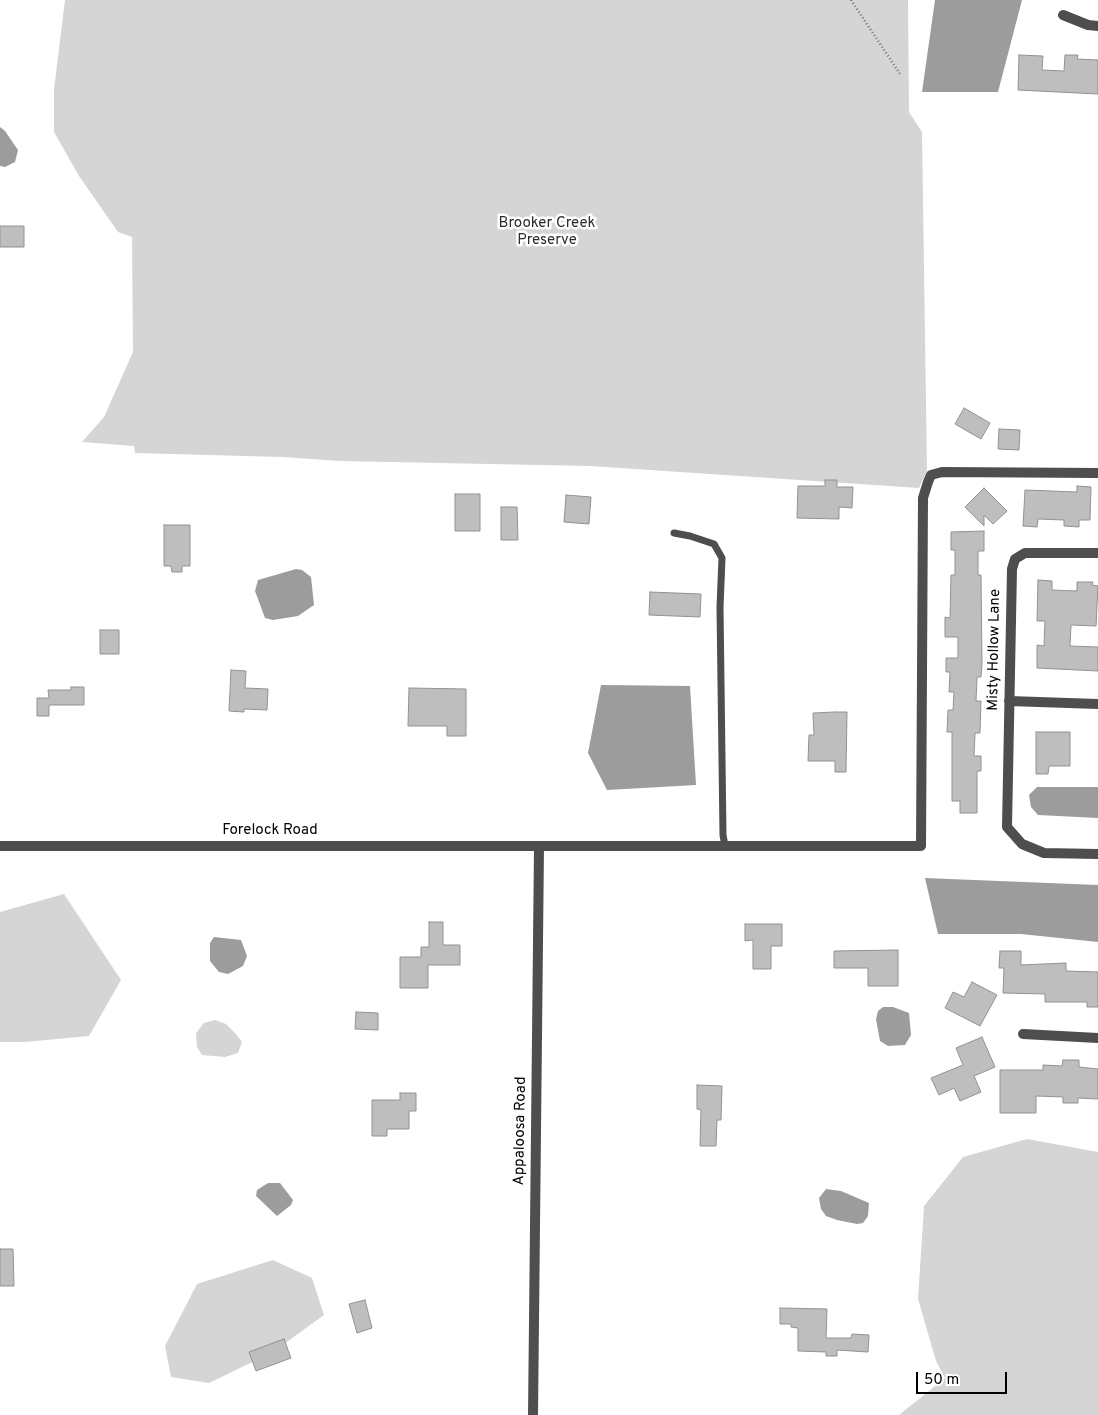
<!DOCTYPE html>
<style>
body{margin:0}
#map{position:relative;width:1098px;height:1415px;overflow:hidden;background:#fff;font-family:Overpass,sans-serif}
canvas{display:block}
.scale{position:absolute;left:916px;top:1372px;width:91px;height:22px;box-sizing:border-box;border:2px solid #000;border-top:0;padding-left:6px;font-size:15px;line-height:18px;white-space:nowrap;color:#000;-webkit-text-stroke:4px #fff;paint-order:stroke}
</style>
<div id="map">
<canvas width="1098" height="1415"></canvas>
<div class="scale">50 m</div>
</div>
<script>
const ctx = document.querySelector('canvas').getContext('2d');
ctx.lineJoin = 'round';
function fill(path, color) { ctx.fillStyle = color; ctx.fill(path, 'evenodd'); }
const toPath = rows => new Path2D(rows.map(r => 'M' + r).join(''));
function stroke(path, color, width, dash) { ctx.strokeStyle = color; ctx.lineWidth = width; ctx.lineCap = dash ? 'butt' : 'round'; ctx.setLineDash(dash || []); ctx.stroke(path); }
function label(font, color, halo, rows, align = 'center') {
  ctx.font = font + ' Overpass,sans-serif'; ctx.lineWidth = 5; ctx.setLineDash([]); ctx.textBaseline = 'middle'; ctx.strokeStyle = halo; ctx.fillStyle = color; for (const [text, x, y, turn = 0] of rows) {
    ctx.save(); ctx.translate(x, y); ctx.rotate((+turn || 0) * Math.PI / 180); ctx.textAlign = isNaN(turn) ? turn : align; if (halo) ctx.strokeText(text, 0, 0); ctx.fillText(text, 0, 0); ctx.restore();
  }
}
const green = toPath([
 [65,0,908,0,909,112,922,132,927,471,919,488,590,466,340,461,282,457,135,453,134,446,82,442,104,417,133,352,132,237,118,232,79,176,54,132,54,89],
 [64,894,121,980,89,1036,25,1042,0,1042,0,912],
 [215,1020,226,1024,236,1034,242,1042,238,1053,225,1057,202,1055,197,1047,196,1033,204,1023],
 [1027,1139,1098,1152,1098,1415,899,1415,945,1378,936,1361,918,1299,924,1206,963,1157],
 [273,1260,312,1278,324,1315,273,1352,209,1383,171,1377,165,1346,197,1284]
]);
const water = toPath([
 [935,0,1022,0,998,92,922,92],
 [0,127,5,131,18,150,15,162,5,167,0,166],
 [296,569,302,570,311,577,314,605,298,616,273,620,265,618,255,591,258,580],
 [601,685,690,686,696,785,607,790,588,753],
 [1037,787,1098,787,1098,818,1038,815,1031,807,1029,795],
 [925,878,1098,885,1098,942,1021,934,938,934],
 [214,937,241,940,247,956,243,966,228,974,219,972,210,961,210,943],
 [883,1007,893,1007,909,1013,911,1035,905,1045,888,1046,880,1041,876,1019,878,1011],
 [268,1183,280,1183,293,1200,291,1205,277,1216,256,1196,257,1190],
 [826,1189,841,1191,869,1203,868,1216,863,1223,857,1224,837,1220,826,1216,821,1209,819,1198]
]);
const building = toPath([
 [1019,55,1043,56,1042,70,1064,71,1065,55,1078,55,1077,59,1098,60,1098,94,1018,90,1019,55],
 [0,226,24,226,24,247,0,247,0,226],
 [964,408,990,423,981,439,955,424,964,408],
 [999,429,1020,430,1019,450,998,449,999,429],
 [825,480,837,480,837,487,853,487,852,508,839,507,839,519,797,518,798,486,825,486,825,480],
 [1077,486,1091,487,1090,520,1079,520,1079,527,1064,526,1064,520,1038,519,1037,527,1023,526,1025,490,1077,492,1077,486],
 [984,488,1007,511,993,524,984,515,984,526,965,507,984,488],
 [455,494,480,494,480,531,455,531,455,494],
 [566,495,591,497,589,524,564,522,566,495],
 [501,507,517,507,518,540,501,540,501,507],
 [164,525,190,525,190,566,182,566,182,572,172,572,171,566,164,566,164,525],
 [984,531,984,551,978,551,978,575,981,575,982,664,981,677,977,677,976,701,981,701,980,733,975,733,974,756,981,756,981,771,977,771,977,813,960,813,960,801,952,801,952,732,947,732,948,710,953,710,954,692,949,692,950,672,946,672,946,658,958,658,958,637,945,637,945,617,950,618,951,575,955,575,955,550,951,550,951,532,984,531],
 [1038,580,1052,581,1052,590,1077,591,1077,582,1093,582,1092,585,1098,586,1096,626,1071,625,1070,646,1098,647,1098,671,1037,668,1037,645,1044,646,1045,621,1037,621,1038,580],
 [650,592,701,594,700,617,649,615,650,592],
 [100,630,119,630,119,654,100,654,100,630],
 [231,670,246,671,245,688,268,689,267,710,244,709,244,712,229,711,231,670],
 [71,687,84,687,84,705,49,705,49,716,37,716,37,698,49,698,48,690,71,690,71,687],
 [409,688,466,689,466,736,447,736,447,726,408,726,409,688],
 [835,712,847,712,846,772,835,772,835,761,808,761,809,735,814,735,813,713,835,712],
 [1036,732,1070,732,1070,766,1049,766,1048,774,1036,774,1036,732],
 [429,922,443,922,443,945,460,945,460,965,428,965,428,988,400,988,400,957,421,957,421,947,429,947,429,922],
 [745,924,782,924,782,946,771,946,771,969,753,969,753,940,745,941,745,924],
 [898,950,898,986,868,986,868,968,834,968,834,951,898,950],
 [1000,951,1021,951,1021,965,1066,963,1066,971,1098,972,1098,1007,1087,1007,1087,1002,1045,1002,1045,994,1003,993,1004,968,999,968,1000,951],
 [972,982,997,995,980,1026,945,1008,953,992,964,997,972,982],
 [356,1012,378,1013,378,1030,355,1029,356,1012],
 [982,1037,995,1067,974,1076,981,1092,960,1101,954,1088,939,1095,931,1078,963,1065,956,1048,982,1037],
 [1063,1060,1079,1060,1079,1067,1098,1069,1098,1099,1078,1098,1078,1103,1063,1103,1063,1097,1036,1096,1036,1113,1000,1113,1000,1070,1043,1070,1043,1065,1062,1066,1063,1060],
 [697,1085,722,1086,721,1120,717,1120,716,1146,700,1146,701,1110,697,1109,697,1085],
 [400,1093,416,1093,416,1111,409,1111,409,1129,387,1129,387,1136,372,1136,372,1100,400,1100,400,1093],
 [0,1249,13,1249,14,1286,0,1286,0,1249],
 [365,1300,372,1328,357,1333,349,1304,365,1300],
 [780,1308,827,1309,826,1338,851,1338,852,1334,869,1335,868,1352,837,1350,837,1356,826,1356,826,1352,798,1351,798,1328,791,1327,791,1324,780,1324,780,1308],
 [284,1339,291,1358,256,1371,249,1352,284,1339]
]);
const path = toPath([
 [851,0,900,74]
]);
const service = toPath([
 [674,533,690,536,714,544,722,558,720,607,723,835,725,846]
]);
const minor = toPath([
 [1063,15,1088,25,1098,26],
 [1098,553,1025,553,1015,559,1012,569,1007,827,1022,844,1044,853,1098,854],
 [1009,701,1098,704],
 [0,846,921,846,923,498,928,482,931,475,942,472,1098,473],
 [1023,1034,1098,1038],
 [533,1415,539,847]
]);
const parkNames = [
 ["Brooker Creek",547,224],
 ["Preserve",547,241]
];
const streetNames = [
 ["Misty Hollow Lane",995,650,-89],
 ["Forelock Road",270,831],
 ["Appaloosa Road",521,1131,-89]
];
fill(green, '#d5d5d5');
fill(water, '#9c9c9c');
fill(building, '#bebebe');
stroke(building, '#929292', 1);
stroke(path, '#707070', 2.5, [1, 2.5]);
stroke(service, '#4e4e4e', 7);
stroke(minor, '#4e4e4e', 10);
label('15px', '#2c2c2c', '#fff', parkNames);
label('15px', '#000', '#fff', streetNames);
</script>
